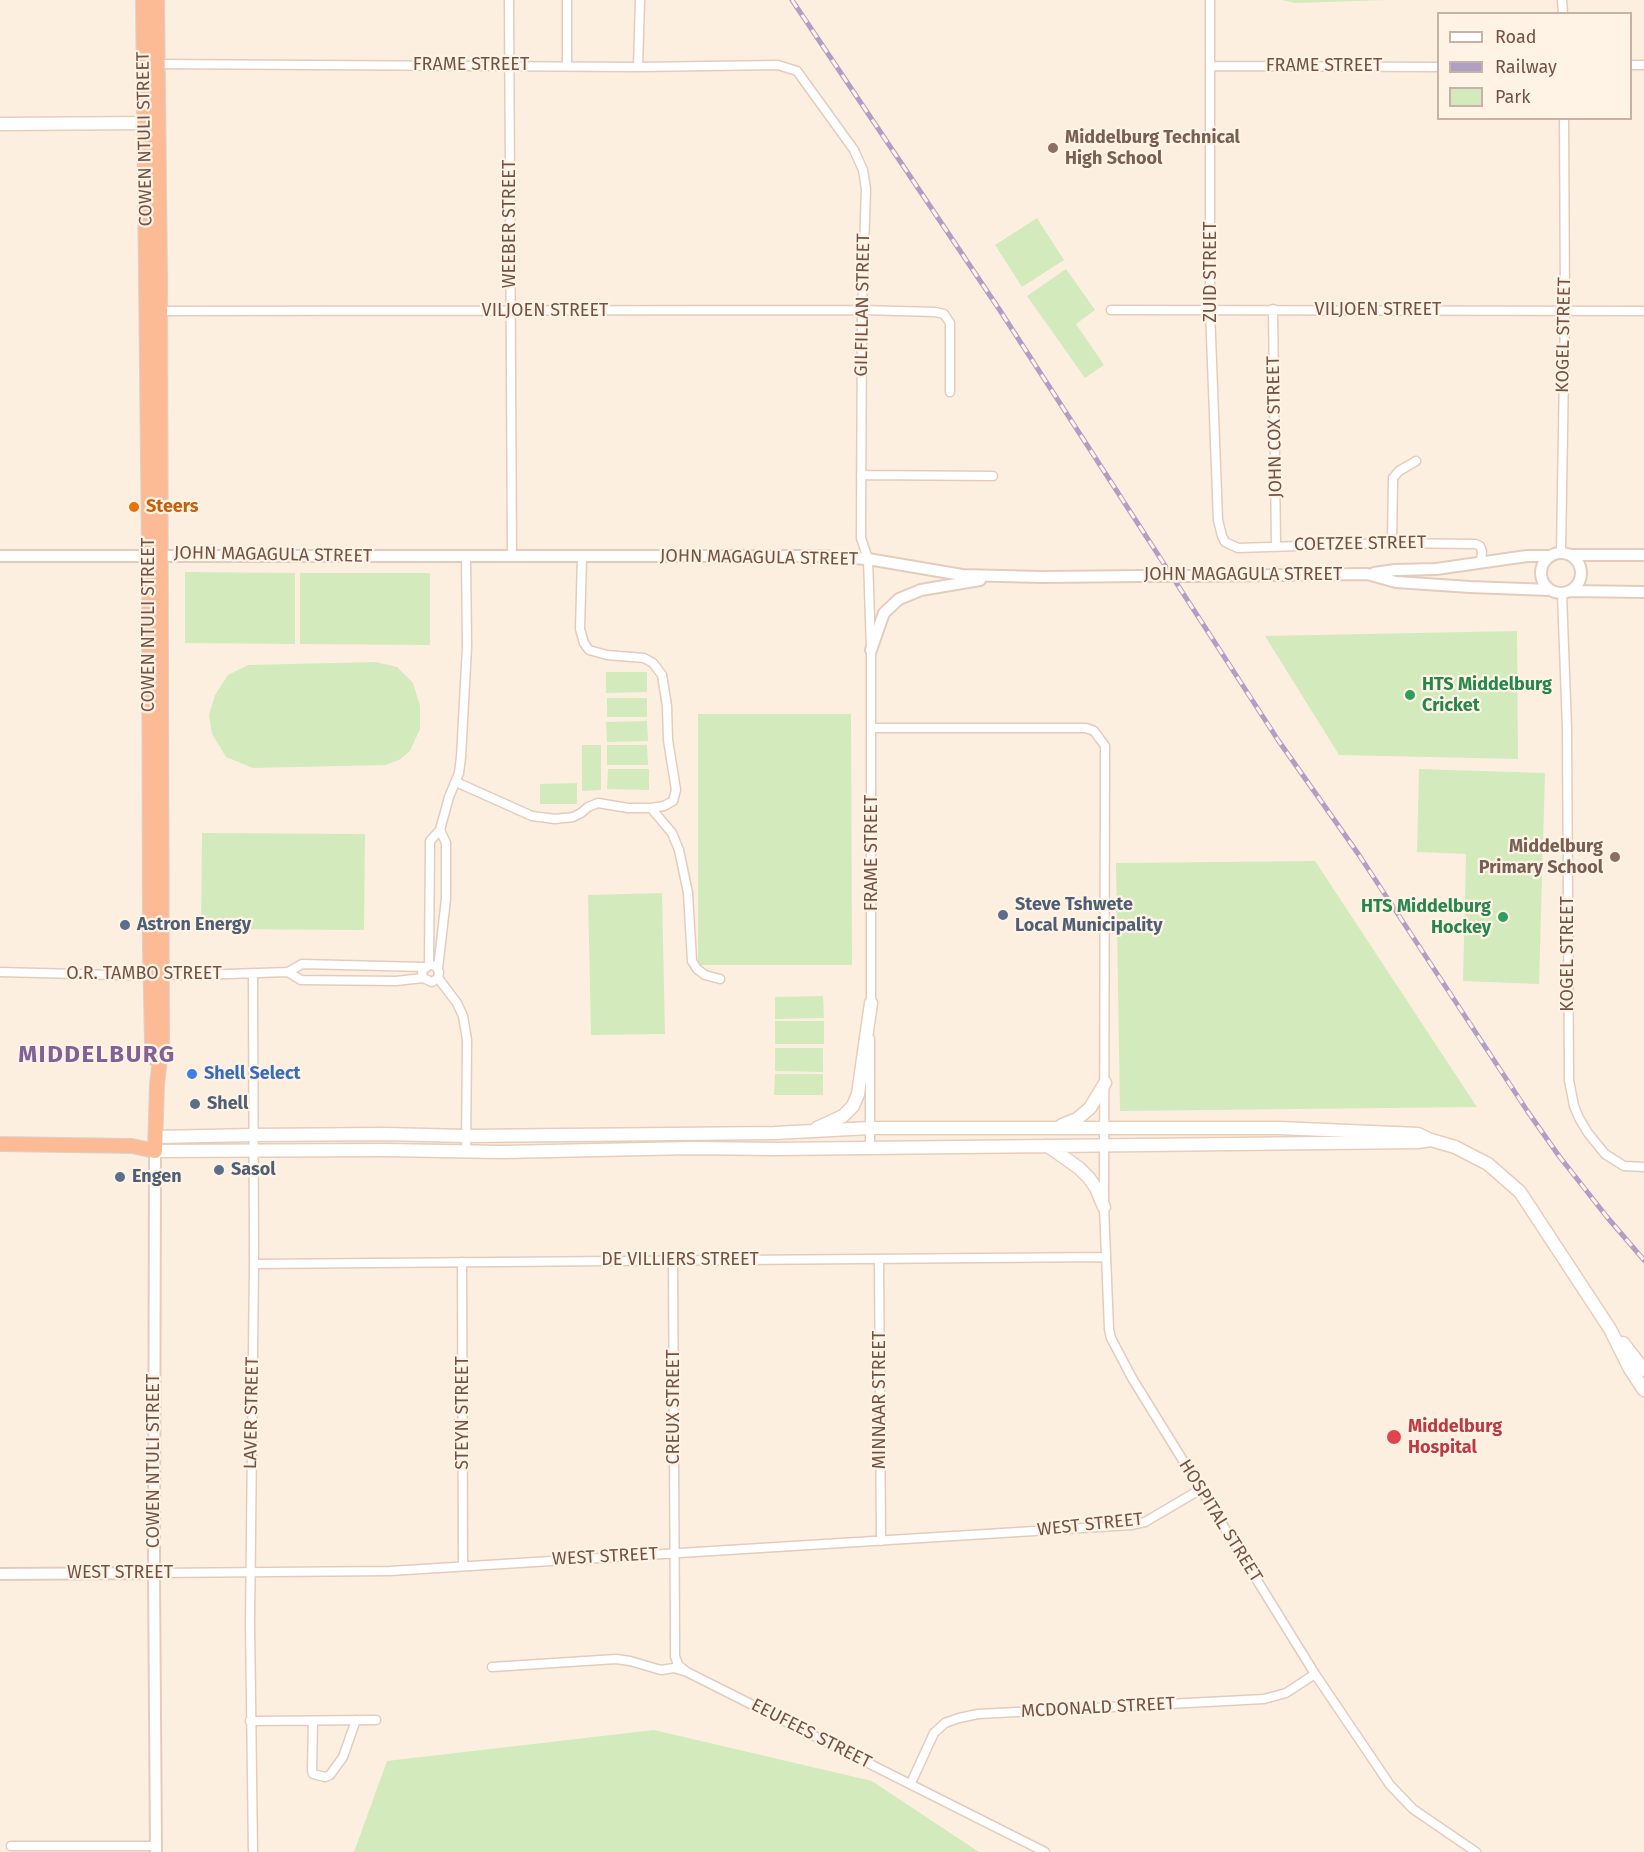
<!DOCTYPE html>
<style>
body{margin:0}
#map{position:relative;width:1644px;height:1852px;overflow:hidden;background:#fdefdf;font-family:"Fira Sans",sans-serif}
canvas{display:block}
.legend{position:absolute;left:1437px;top:12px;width:195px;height:108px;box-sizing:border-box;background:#fff3e5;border:2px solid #c7b3a5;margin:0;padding:8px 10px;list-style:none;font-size:18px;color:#735346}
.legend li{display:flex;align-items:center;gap:12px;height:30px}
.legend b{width:30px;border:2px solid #c7b3a5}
</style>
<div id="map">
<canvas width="1644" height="1852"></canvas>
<ul class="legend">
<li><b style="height:8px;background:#fff"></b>Road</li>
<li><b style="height:8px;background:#b09ec5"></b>Railway</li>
<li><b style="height:16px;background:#d3eabd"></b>Park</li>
</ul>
</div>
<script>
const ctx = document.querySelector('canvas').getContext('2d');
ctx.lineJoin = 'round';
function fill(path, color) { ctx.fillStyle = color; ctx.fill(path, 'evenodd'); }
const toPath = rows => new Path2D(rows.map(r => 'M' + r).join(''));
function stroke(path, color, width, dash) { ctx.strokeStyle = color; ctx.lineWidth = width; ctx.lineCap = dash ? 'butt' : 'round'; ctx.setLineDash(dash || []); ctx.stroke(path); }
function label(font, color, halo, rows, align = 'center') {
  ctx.font = font + ' "Fira Sans",sans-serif'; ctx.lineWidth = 4.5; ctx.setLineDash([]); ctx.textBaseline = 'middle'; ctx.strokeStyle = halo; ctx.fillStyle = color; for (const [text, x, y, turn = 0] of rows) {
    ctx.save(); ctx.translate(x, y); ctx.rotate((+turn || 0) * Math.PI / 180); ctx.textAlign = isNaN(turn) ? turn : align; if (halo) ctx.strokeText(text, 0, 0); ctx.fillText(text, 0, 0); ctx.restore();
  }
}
const green = toPath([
 [1281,0,1386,0,1296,3],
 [1037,218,1064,260,1022,287,995,245],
 [1066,269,1095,310,1076,324,1104,365,1085,378,1027,296],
 [185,572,295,573,295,644,185,643],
 [300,573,430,573,430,645,300,644],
 [1517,631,1518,759,1339,755,1265,636],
 [376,662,397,667,413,683,420,706,420,729,410,751,399,760,385,765,253,768,226,757,212,734,209,715,215,695,228,675,248,665],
 [606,672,647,672,647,692,606,693],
 [607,698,647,698,647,717,607,717],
 [698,714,851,714,852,965,698,965],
 [647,721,648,741,607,742,606,722],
 [582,745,601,745,601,790,582,791],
 [607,745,647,745,648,765,607,765],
 [608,769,649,769,649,790,607,789],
 [1419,769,1545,773,1539,984,1463,981,1466,854,1417,852],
 [577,783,577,804,540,804,540,784],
 [202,833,365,834,364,930,201,929],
 [1315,861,1477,1107,1120,1111,1116,863],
 [662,893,665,1034,591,1035,588,895],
 [823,996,824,1018,775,1019,775,997],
 [775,1021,824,1021,824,1044,775,1044],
 [775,1048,823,1048,823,1072,775,1071],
 [775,1074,823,1074,823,1095,774,1095],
 [654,1730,872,1781,979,1852,354,1852,387,1761]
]);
const minor = toPath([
 [509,0,512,556],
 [567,0,567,66],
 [1210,0,1210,310,1218,520,1222,536,1225,542,1238,548,1392,543,1475,544,1480,546,1482,551,1481,562],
 [1562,0,1563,14],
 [153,64,638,67,778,65,797,71,854,150,863,170,866,189,862,310,861,538,868,559,871,650,871,1008],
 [1630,65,1644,65],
 [1210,66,1438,67],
 [638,67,640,0],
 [1273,309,1276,545],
 [1111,310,1644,311],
 [156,311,862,310,935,312,944,314,950,323,950,392],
 [861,475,993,476],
 [1392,543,1393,478,1399,471,1416,461],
 [1561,552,1565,310,1564,118],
 [1562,593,1567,729,1569,1080,1574,1106,1579,1118,1588,1133,1605,1154,1624,1166,1644,1167],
 [871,728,1086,728,1094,731,1105,746,1104,1207,1109,1329,1111,1338,1132,1378,1315,1674,1390,1785,1413,1809,1476,1852],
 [456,782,532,816,555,819,573,817,581,813,588,807,598,803,628,808,651,808,664,806,673,801,676,790,668,740,667,706,662,675,653,663,644,658,607,655,589,650,584,643,580,629,582,557],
 [651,808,672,833,679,850,688,893,692,961,697,969,705,975,720,979],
 [429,965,436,966,439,972,438,978,432,982,423,978,422,971,429,965,430,841,440,830],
 [438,968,446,899,446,843,440,830,449,797,459,773,461,757,467,647,466,557],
 [0,972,115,975,197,975,288,972,302,964,424,967],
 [288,972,301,980,396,981,423,978],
 [253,974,254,1264,250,1623,253,1852],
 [438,978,457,1003,463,1016,467,1040,466,1151],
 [870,1039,870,1147],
 [879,1259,881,1541],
 [673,1260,675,1638,675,1656,678,1665,687,1672,1045,1852],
 [462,1262,463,1565],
 [254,1264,1106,1257],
 [154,1573,390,1571,1131,1525,1145,1522,1201,1489],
 [492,1667,616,1659,630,1661,661,1670,674,1668,684,1671],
 [250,1721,376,1720],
 [313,1721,312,1770,313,1774,325,1777,330,1775,343,1757,356,1720],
 [911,1783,934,1733,945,1723,959,1718,978,1714,1264,1699,1286,1693,1315,1674],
 [11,1846,156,1846]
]);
const tertiary = toPath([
 '1541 573a20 20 0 1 1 40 0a20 20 0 1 1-40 0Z',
 [1572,555,1644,555],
 [0,556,818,556,868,559,962,575,1041,577,1144,576],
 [1374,573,1395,570,1436,569,1527,556,1549,556],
 [1196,576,1367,574,1396,582,1470,587,1550,590],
 [1569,591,1644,592],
 [871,650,884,613,899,599,921,590,980,580],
 [155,1151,154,1573,156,1852],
 [0,1574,154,1573]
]);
const secondary = toPath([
 [0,124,151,123],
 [1062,1125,1077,1119,1090,1108,1105,1083],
 [817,1128,843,1116,853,1106,858,1094,871,1003],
 [155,1137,254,1135,384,1134,466,1136,775,1133,870,1128,1279,1128,1418,1134,1431,1140,1455,1147,1488,1164,1520,1192,1610,1329,1630,1369,1644,1390],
 [1048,1146,1079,1168,1089,1178,1096,1188,1104,1207],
 [155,1151,384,1150,502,1152,692,1148,775,1149,1418,1142,1431,1140],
 [1623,1343,1644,1370]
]);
const trunk = toPath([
 [143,0,149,554,150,950,152,1042,155,1059],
 [0,1144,132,1146,155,1151,157,1084,162,1043,160,273,157,0]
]);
const rail = toPath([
 [792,0,999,309,1278,740,1359,855,1528,1112,1559,1156,1607,1217,1644,1260]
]);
const tertiaryBridge = toPath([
 [1144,576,1196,576]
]);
const markers = [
 [1053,148,6,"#8d6e63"],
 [134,507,6,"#e8710a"],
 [1410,695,6,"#2e9e5b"],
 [1615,857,6,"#8d6e63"],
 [1003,915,6,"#5c6f8a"],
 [1503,917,6,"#2e9e5b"],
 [125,925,6,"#5c6f8a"],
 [192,1074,6,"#3f7fe0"],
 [195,1104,6,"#5c6f8a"],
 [219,1170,6,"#5c6f8a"],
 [120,1177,6,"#5c6f8a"],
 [1394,1437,8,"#e0444e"]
];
const streetNames = [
 ["FRAME STREET",471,65],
 ["FRAME STREET",1324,66],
 ["COWEN NTULI STREET",145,139,-91],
 ["WEEBER STREET",510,224,-90],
 ["ZUID STREET",1211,272,-90],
 ["GILFILLAN STREET",863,305,-89],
 ["VILJOEN STREET",1378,310],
 ["VILJOEN STREET",545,311],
 ["KOGEL STREET",1564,335,-89],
 ["JOHN COX STREET",1275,427,-91],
 ["COETZEE STREET",1360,544,-1],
 ["JOHN MAGAGULA STREET",273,555,1],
 ["JOHN MAGAGULA STREET",759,558,1],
 ["JOHN MAGAGULA STREET",1243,575],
 ["COWEN NTULI STREET",149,625,-90],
 ["FRAME STREET",872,853,-90],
 ["KOGEL STREET",1568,954,-90],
 ["O.R. TAMBO STREET",144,974],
 ["DE VILLIERS STREET",680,1260],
 ["MINNAAR STREET",880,1400,-90],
 ["CREUX STREET",674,1407,-90],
 ["LAVER STREET",252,1413,-89],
 ["STEYN STREET",463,1413,-90],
 ["COWEN NTULI STREET",154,1461,-90],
 ["HOSPITAL STREET",1220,1521,58],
 ["WEST STREET",1090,1525,-6],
 ["WEST STREET",605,1557,-3],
 ["WEST STREET",120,1573],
 ["MCDONALD STREET",1098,1708,-3],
 ["EEUFEES STREET",811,1734,27]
];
const educationNames = [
 ["Middelburg Technical",1065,138],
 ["High School",1065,159],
 ["Middelburg",1603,847,"right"],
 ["Primary School",1603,868,"right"]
];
const foodNames = [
 ["Steers",146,507]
];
const leisureNames = [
 ["HTS Middelburg",1422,685],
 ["Cricket",1422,706],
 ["HTS Middelburg",1491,907,"right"],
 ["Hockey",1491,928,"right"]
];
const serviceNames = [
 ["Steve Tshwete",1015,905],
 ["Local Municipality",1015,926],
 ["Astron Energy",137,925],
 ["Shell",207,1104],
 ["Sasol",231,1170],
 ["Engen",132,1177]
];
const shopNames = [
 ["Shell Select",204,1074]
];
const healthNames = [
 ["Middelburg",1408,1427],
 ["Hospital",1408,1448]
];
const districtNames = [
 ["MIDDELBURG",97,1055]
];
fill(green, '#d3eabd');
stroke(minor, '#e3ccbe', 11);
stroke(tertiary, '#e3ccbe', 14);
stroke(secondary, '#e8cdbb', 15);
stroke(trunk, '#dbd2cf', 16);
stroke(minor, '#fff', 8);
stroke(tertiary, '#fff', 10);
stroke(secondary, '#fff', 12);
stroke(trunk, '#fcbb94', 14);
stroke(rail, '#b09ec5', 5);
stroke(rail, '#fff3e5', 3, [9]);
stroke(tertiaryBridge, '#e3ccbe', 14, []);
stroke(tertiaryBridge, '#fff', 10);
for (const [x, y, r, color] of markers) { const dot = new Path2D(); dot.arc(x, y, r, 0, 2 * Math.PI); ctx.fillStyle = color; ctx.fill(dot); stroke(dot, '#fff3e5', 2); }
label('18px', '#735346', '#fff3e5', streetNames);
label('bold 18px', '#785e54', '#fff3e5', educationNames, 'left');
label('bold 18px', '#c56008', '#fff3e5', foodNames, 'left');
label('bold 18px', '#27864d', '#fff3e5', leisureNames, 'left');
label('bold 18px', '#4e5e75', '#fff3e5', serviceNames, 'left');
label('bold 18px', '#366cbe', '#fff3e5', shopNames, 'left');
label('bold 18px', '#be3a42', '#fff3e5', healthNames, 'left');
ctx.letterSpacing = '1.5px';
label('bold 24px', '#816197', '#fff3e5', districtNames);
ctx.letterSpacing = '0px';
</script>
